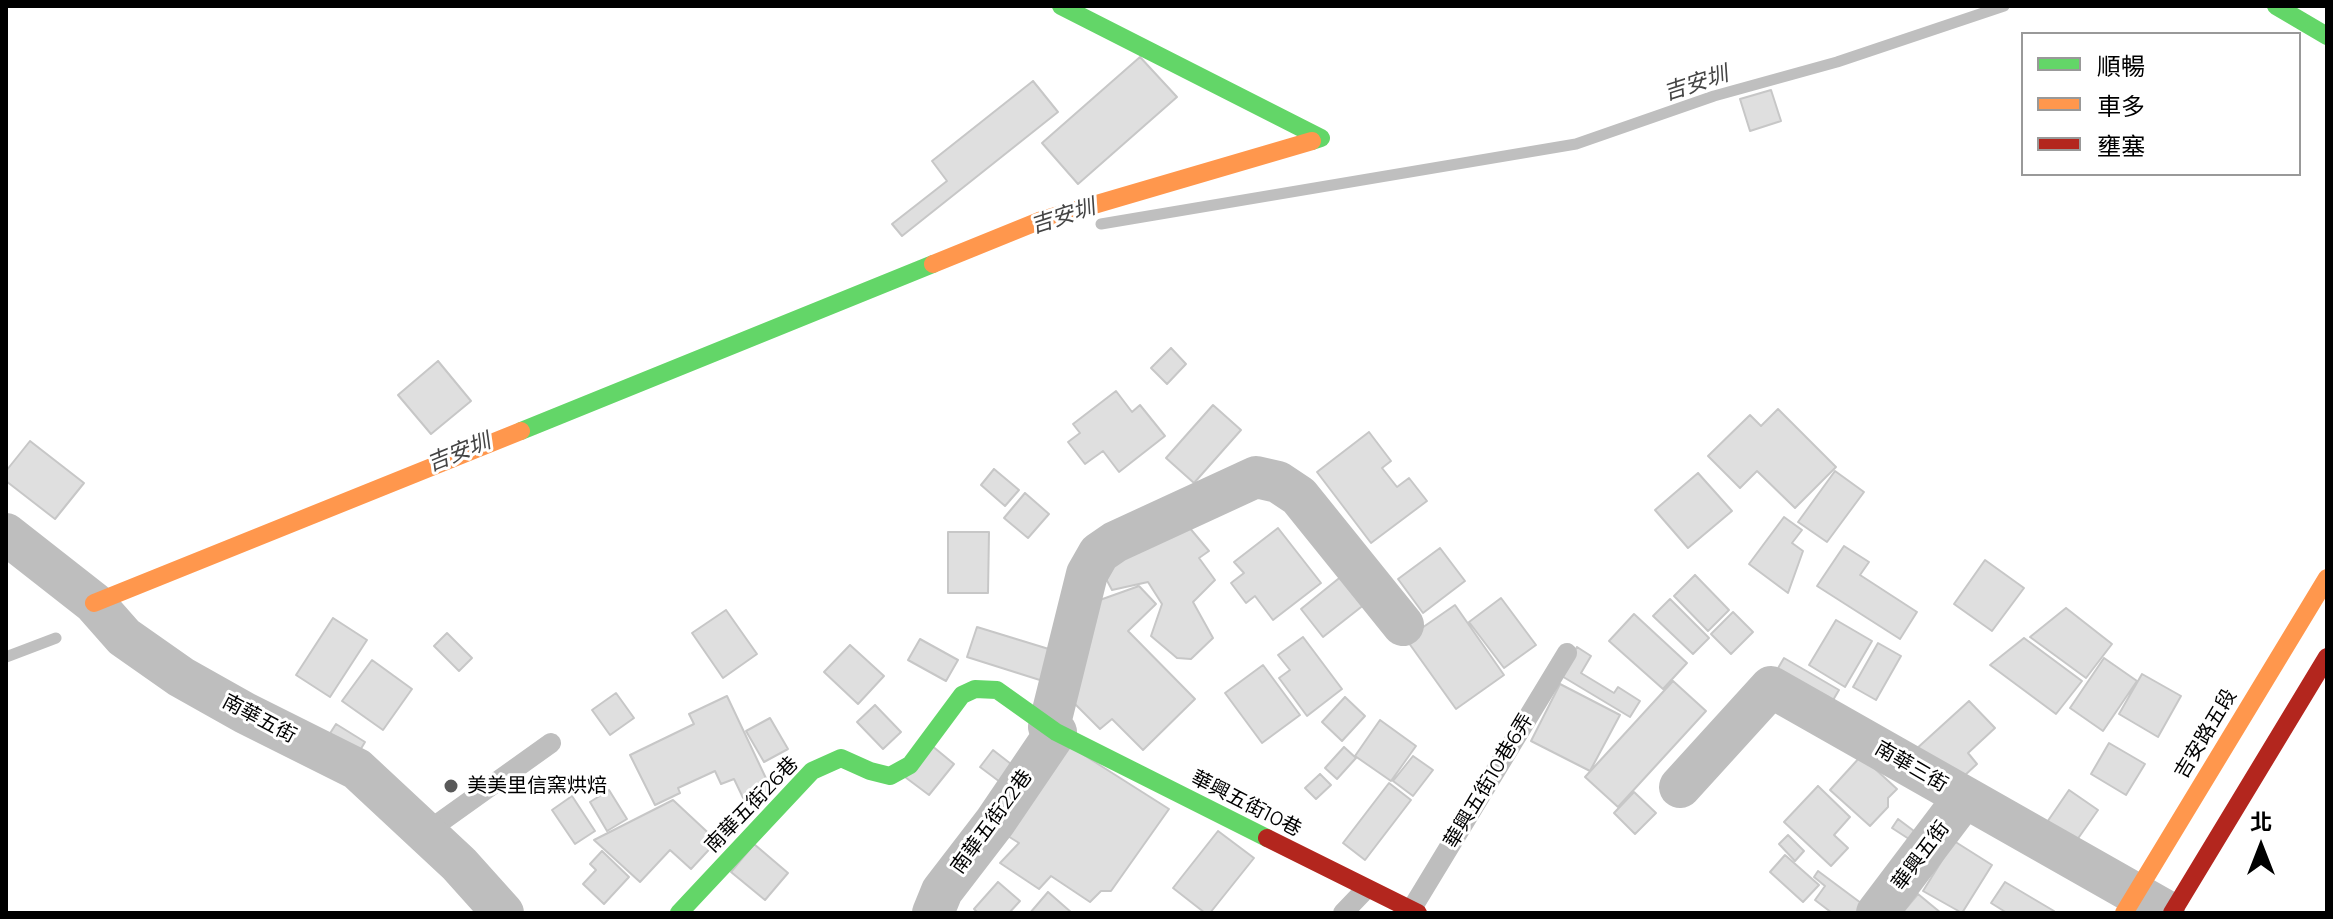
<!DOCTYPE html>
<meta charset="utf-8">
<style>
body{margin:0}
#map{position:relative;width:2333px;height:919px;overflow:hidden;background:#fff;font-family:Montserrat,"Noto Sans TC",sans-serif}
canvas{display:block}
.frame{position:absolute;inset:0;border:8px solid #000;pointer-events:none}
.legend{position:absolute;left:2021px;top:32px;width:280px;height:144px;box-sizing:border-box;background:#fff;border:2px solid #999;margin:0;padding:10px 14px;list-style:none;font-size:24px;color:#000}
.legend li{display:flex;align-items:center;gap:16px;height:40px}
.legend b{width:40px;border:2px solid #999}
.north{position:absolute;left:2221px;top:807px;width:80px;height:80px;-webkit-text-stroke:6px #fff;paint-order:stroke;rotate:0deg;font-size:22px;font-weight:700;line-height:32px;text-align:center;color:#000}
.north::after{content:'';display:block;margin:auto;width:28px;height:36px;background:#000;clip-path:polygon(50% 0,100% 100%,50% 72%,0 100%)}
</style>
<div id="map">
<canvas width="2333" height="919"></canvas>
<div class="frame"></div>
<ul class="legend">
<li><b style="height:10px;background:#63d668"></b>順暢</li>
<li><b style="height:10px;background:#ff974d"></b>車多</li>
<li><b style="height:10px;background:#b3261e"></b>壅塞</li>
</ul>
<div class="north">北</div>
</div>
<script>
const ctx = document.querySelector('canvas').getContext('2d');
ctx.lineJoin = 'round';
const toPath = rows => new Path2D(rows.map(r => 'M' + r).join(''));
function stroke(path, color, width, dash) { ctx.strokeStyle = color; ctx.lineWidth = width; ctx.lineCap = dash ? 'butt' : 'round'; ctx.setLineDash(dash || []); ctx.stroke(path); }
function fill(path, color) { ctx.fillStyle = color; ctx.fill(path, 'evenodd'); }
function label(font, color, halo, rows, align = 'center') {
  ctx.font = font + ' Montserrat,"Noto Sans TC",sans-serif'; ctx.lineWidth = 6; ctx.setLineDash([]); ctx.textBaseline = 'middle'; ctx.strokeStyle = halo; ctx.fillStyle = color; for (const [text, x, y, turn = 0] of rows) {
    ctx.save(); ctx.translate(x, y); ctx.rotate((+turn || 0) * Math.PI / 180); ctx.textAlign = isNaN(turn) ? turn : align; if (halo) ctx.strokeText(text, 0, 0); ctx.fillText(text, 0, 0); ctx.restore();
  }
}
const stream = toPath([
 [1101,224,1576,144,1714,96,1837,62,2004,6],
 [6,657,56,638]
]);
const building = toPath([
 [1140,57,1177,97,1078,184,1042,143,1140,57],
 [1033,81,1058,112,902,236,892,224,947,181,932,161,1033,81],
 [1771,90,1781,121,1750,131,1740,99,1771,90],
 [1171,348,1186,364,1167,384,1151,368,1171,348],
 [438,361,471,401,431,434,398,395,438,361],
 [1116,391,1132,412,1140,405,1165,436,1119,472,1103,451,1085,464,1068,442,1080,433,1073,424,1116,391],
 [1213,405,1241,430,1194,483,1166,458,1213,405],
 [1778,409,1836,467,1795,508,1757,471,1740,488,1708,456,1750,415,1761,426,1778,409],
 [1369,432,1391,461,1382,468,1397,487,1409,478,1427,501,1371,543,1317,472,1369,432],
 [30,441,84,483,55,519,6,481,6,471,30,441],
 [994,469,1019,490,1005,506,981,485,994,469],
 [1835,471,1864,492,1827,542,1798,522,1835,471],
 [1698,473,1732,511,1688,548,1655,510,1698,473],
 [1025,493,1049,514,1028,538,1004,518,1025,493],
 [1784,517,1802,530,1792,543,1803,551,1788,593,1749,564,1784,517],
 [1183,520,1209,551,1199,558,1215,580,1193,602,1213,638,1191,659,1177,658,1151,636,1162,604,1148,582,1112,590,1097,562,1183,520],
 [1278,528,1321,583,1273,620,1255,596,1246,603,1231,583,1244,573,1234,562,1278,528],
 [948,532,989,532,988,593,948,593,948,532],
 [1844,546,1869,562,1860,575,1917,612,1900,639,1817,586,1844,546],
 [1440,548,1465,581,1423,613,1398,579,1440,548],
 [1985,560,2024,588,1992,631,1954,604,1985,560],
 [1343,575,1365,604,1323,637,1301,609,1343,575],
 [1695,575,1729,610,1708,631,1674,596,1695,575],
 [1139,586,1156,604,1128,631,1195,699,1143,750,1112,719,1100,729,1063,692,1083,606,1139,586],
 [1501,598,1536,645,1504,668,1469,622,1501,598],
 [1670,599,1709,638,1693,654,1653,616,1670,599],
 [1455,605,1504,675,1456,709,1406,639,1455,605],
 [2066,608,2112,644,2086,678,2030,637,2066,608],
 [726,610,757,654,723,678,692,633,726,610],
 [1733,612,1753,632,1731,654,1711,634,1733,612],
 [1634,614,1687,663,1663,689,1609,641,1634,614],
 [333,618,367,640,330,697,296,675,333,618],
 [1836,620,1872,641,1845,687,1809,665,1836,620],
 [977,627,1052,650,1043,681,967,657,977,627],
 [447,633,472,658,459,671,434,646,447,633],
 [1303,637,1342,689,1307,716,1279,678,1290,670,1278,655,1303,637],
 [2024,638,2082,681,2056,714,1990,665,2024,638],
 [920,639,958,660,946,681,908,660,920,639],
 [1878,643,1901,656,1876,700,1853,687,1878,643],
 [850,645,884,676,858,704,824,672,850,645],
 [1577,647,1591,656,1581,673,1614,693,1618,687,1640,701,1630,717,1560,675,1577,647],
 [1784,658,1839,690,1829,707,1774,675,1784,658],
 [2104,658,2137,681,2103,731,2070,708,2104,658],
 [372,660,412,689,383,730,342,701,372,660],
 [1263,665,1300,715,1262,743,1225,693,1263,665],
 [2142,674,2181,696,2158,737,2119,714,2142,674],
 [1673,681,1706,711,1618,807,1585,777,1673,681],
 [1560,684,1620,715,1590,771,1531,741,1560,684],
 [616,693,634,718,610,735,592,710,616,693],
 [727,696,772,791,746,804,734,779,721,784,715,771,678,788,680,793,655,805,630,755,694,724,689,714,727,696],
 [1345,697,1365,716,1342,741,1322,722,1345,697],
 [1969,701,1995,728,1968,753,1977,764,1950,789,1914,751,1969,701],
 [875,705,901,732,883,749,857,722,875,705],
 [770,718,788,749,764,762,746,731,770,718],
 [1380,720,1416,746,1391,781,1355,756,1380,720],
 [336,724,365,742,356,757,327,738,336,724],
 [2109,743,2145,764,2126,795,2091,774,2109,743],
 [931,745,954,764,929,795,905,777,931,745],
 [1068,745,1169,809,1111,891,1101,891,1090,902,1051,876,1039,889,1000,863,1019,843,1003,833,1068,745],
 [1344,747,1356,758,1337,779,1325,768,1344,747],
 [993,750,1020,771,1008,788,980,767,993,750],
 [1413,756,1433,770,1413,796,1393,781,1413,756],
 [1861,756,1897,789,1888,798,1888,807,1870,826,1830,790,1861,756],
 [1320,774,1331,785,1316,799,1305,788,1320,774],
 [1389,783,1411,800,1365,860,1343,843,1389,783],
 [1818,786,1850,817,1834,835,1848,848,1831,866,1784,822,1818,786],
 [609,790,627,819,607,831,590,802,609,790],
 [2069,790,2098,810,2072,847,2043,828,2069,790],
 [1634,792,1656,813,1635,834,1614,813,1634,792],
 [572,796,595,831,575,844,552,810,572,796],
 [673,800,717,841,691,869,670,850,640,882,594,840,673,800],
 [1898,819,1918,834,1912,841,1892,828,1898,819],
 [1218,831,1254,858,1210,913,1205,913,1173,888,1218,831],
 [1788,835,1804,851,1795,861,1779,844,1788,835],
 [1954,841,1992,865,1962,913,1923,891,1954,841],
 [754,844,788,873,765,900,731,872,754,844],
 [602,851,629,877,604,904,583,884,596,870,590,864,602,851],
 [1785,855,1819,885,1803,902,1770,872,1785,855],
 [1818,871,1865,906,1859,913,1832,913,1815,900,1825,886,1814,877,1818,871],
 [998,882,1020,901,1009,913,978,913,974,909,998,882],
 [2005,882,2054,911,2052,913,2007,913,1991,903,2005,882],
 [1048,892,1072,913,1030,913,1048,892],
 [1918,894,1941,913,1902,913,1918,894]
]);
const lane = toPath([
 [425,833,551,743],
 [1411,910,1567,653],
 [1343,913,1366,889]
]);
const street = toPath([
 [6,534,94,603,124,637,181,677,245,713,357,769,459,864,503,913],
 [1049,727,1087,574,1099,553,1115,542,1256,477,1278,482,1299,496,1403,625],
 [1680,787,1771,687,2164,910],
 [933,913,942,891,995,822,1056,732],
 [1877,913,1964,798]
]);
const fast = toPath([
 [1061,6,1321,138,1312,141],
 [2276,6,2327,36],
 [521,431,933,264],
 [679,913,812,771,841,758,870,771,890,776,910,765,962,695,975,689,997,690,1056,732,1267,838]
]);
const slow = toPath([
 [933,264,1039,221,1312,141],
 [94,603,521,431],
 [2124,913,2327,578]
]);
const jam = toPath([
 [1267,838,1418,913],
 [2172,913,2327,657]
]);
const markers = [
 [451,786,8,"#595959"]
];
const streetNames = [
 ["南華五街",259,719,28],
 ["吉安路五段",2206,734,-59],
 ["南華三街",1911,767,30],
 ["華興五街10巷6弄",1489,781,-59],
 ["華興五街10巷",1246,804,27],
 ["南華五街26巷",752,805,-46],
 ["南華五街22巷",992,822,-54],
 ["華興五街",1921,856,-53]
];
const poiNames = [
 ["美美里信窯烘焙",467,786]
];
const waterNames = [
 ["吉安圳",1696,84,-18],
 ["吉安圳",1063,217,-18],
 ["吉安圳",459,453,-22]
];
stroke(stream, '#bfbfbf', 11);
fill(building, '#dfdfdf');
stroke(building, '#c7c7c7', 2);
stroke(lane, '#bebebe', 20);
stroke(street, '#bebebe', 42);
stroke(fast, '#63d668', 18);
stroke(slow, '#ff974d', 18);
stroke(jam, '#b3261e', 18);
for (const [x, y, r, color] of markers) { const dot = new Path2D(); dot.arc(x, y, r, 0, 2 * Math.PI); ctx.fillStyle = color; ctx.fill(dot); stroke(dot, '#fff', 3); }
label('20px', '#000', '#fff', streetNames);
label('20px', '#000', '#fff', poiNames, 'left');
label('italic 22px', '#444', '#fff', waterNames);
</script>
